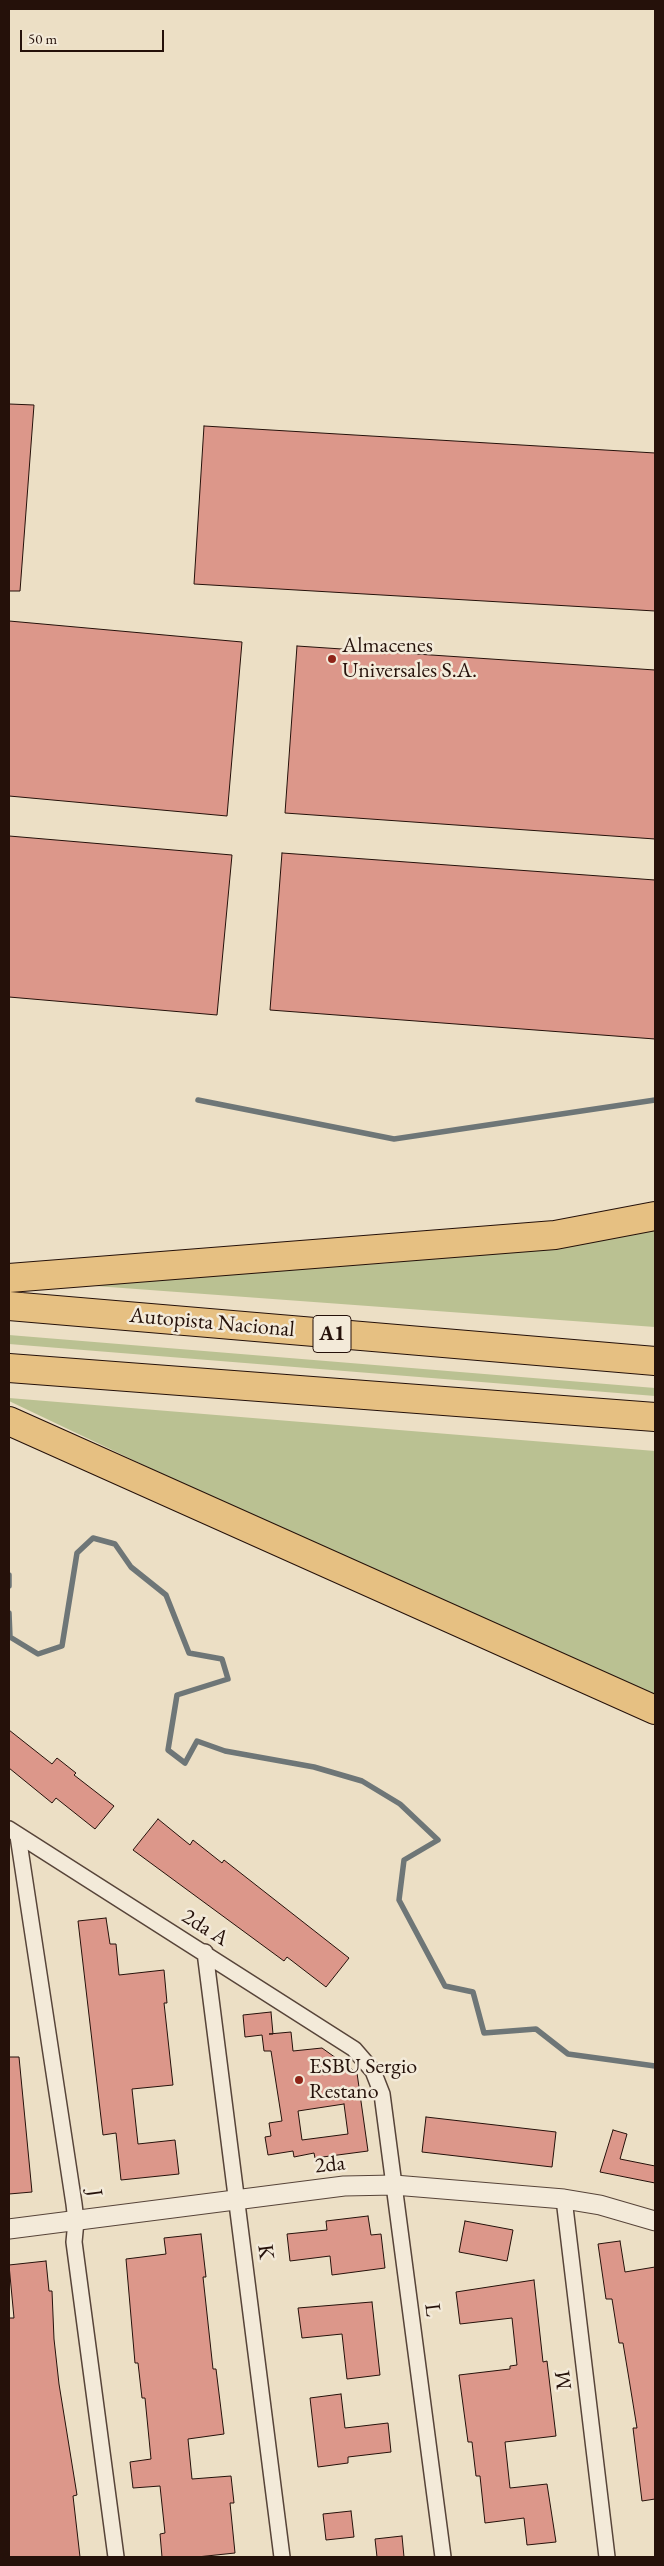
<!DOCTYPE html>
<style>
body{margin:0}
#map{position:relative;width:664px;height:2566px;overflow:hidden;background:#ecdfc5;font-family:"EB Garamond",serif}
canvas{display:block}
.frame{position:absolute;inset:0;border:10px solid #25110a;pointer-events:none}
.scale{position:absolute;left:20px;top:30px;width:144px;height:22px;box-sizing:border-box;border:2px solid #25110a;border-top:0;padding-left:6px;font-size:15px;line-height:18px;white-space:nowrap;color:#25110a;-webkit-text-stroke:4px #f3ead9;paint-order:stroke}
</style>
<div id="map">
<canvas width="664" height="2566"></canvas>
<div class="frame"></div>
<div class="scale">50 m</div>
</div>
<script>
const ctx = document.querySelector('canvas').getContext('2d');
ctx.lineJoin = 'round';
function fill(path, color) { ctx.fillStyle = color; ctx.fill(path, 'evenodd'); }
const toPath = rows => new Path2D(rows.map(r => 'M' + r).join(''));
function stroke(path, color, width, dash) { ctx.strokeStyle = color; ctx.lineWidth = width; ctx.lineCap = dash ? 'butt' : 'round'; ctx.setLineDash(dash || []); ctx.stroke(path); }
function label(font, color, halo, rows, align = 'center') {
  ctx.font = font + ' "EB Garamond",serif'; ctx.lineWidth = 5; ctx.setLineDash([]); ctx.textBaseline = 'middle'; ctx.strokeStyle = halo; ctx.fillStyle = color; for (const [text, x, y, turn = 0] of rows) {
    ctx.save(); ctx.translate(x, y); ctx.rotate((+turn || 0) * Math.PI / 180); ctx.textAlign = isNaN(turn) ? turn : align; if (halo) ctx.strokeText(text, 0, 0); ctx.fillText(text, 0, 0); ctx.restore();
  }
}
const green = toPath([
 [655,1228,655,1327,68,1284,390,1263],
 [9,1335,655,1388,655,1396,9,1344],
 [9,1398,655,1451,655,1699,293,1536,9,1401]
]);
const stream = toPath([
 [198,1100,394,1139,655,1100],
 [9,1575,9,1586],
 [9,1613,10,1637,38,1654,62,1646,77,1553,93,1538,115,1544,131,1567,166,1595,189,1653,222,1659,228,1679,177,1695,168,1750,185,1763,197,1741,225,1751,314,1767,362,1781,400,1804,438,1840,404,1860,399,1900,445,1986,473,1992,484,2033,536,2029,568,2054,655,2066]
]);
const building = toPath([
 [9,404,34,405,20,591,9,591,9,404],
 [204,426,655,453,655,611,194,584,204,426],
 [9,621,242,642,227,816,9,796,9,621],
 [297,646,655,670,655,839,285,813,297,646],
 [9,836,232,855,217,1015,9,997,9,836],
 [282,853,655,880,655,1039,270,1010,282,853],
 [9,1730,52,1764,57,1758,76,1773,74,1775,114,1806,95,1829,56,1798,52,1803,9,1768,9,1730],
 [158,1819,190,1845,193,1840,222,1863,224,1860,349,1958,326,1987,287,1957,284,1961,133,1850,158,1819],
 [106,1918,110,1944,116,1944,119,1975,164,1970,167,2003,164,2003,173,2085,132,2089,138,2144,175,2140,179,2174,121,2180,116,2133,103,2135,78,1921,106,1918],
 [271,2012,273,2034,269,2034,291,2032,293,2051,322,2048,357,2073,368,2151,315,2158,314,2153,294,2157,293,2151,268,2155,265,2137,271,2136,269,2123,282,2121,271,2051,264,2051,262,2035,245,2037,243,2015,271,2012],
 [344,2104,348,2134,302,2140,298,2111,344,2104],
 [9,2057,19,2057,32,2192,9,2194,9,2057],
 [426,2117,556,2132,552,2167,422,2152,426,2117],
 [613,2130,627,2134,620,2159,655,2166,655,2183,600,2172,613,2130],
 [368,2216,371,2235,381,2234,385,2268,332,2275,330,2256,290,2261,287,2234,327,2230,326,2221,368,2216],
 [465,2221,513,2230,507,2261,459,2252,465,2221],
 [201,2234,206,2277,203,2277,213,2369,216,2369,224,2434,188,2439,192,2479,231,2476,234,2503,230,2503,235,2553,197,2557,162,2557,160,2534,165,2533,160,2486,133,2488,130,2462,151,2459,145,2398,142,2398,138,2363,135,2363,126,2259,166,2254,164,2238,201,2234],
 [620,2241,625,2272,655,2267,655,2499,642,2501,633,2428,637,2428,629,2379,623,2343,619,2343,612,2299,606,2299,598,2244,620,2241],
 [46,2261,49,2291,52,2291,54,2339,59,2384,77,2495,73,2496,80,2557,9,2557,9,2318,14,2318,9,2265,46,2261],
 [534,2280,543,2362,547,2361,556,2436,505,2442,510,2488,547,2484,556,2542,527,2545,524,2518,485,2523,480,2476,476,2476,472,2442,468,2442,459,2375,510,2369,510,2366,517,2365,512,2318,460,2324,456,2292,534,2280],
 [372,2302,380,2375,347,2379,342,2334,302,2338,298,2308,372,2302],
 [341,2394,345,2428,388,2423,391,2452,348,2457,348,2463,318,2467,310,2398,341,2394],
 [351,2511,354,2537,326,2540,323,2514,351,2511],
 [402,2536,404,2557,377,2557,375,2539,402,2536]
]);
const minor = toPath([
 [9,1829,354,2049,373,2071,382,2094,443,2557],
 [18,1836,74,2204,76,2221,74,2242,116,2557],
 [205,1952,282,2557],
 [564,2199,607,2557]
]);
const tertiary = toPath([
 [9,2229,344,2186,394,2185,564,2199,600,2205,655,2221]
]);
const motorway = toPath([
 [9,1278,555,1235,655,1216],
 [9,1306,655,1361],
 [9,1368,655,1417],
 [9,1421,655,1710]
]);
const markers = [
 [332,659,5,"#8f2418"],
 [299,2080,5,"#8f2418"]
];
const shields = [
 [332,1334,38]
];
const shieldNames = [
 ["A1",332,1334]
];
const poiNames = [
 ["Almacenes",342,646],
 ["Universales S.A.",342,671],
 ["ESBU Sergio",309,2067],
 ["Restano",309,2092]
];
const streetNames = [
 ["Autopista Nacional",212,1323,5],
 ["2da A",205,1928,32],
 ["2da",330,2165,-6],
 ["J",94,2193,82],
 ["K",265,2252,83],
 ["L",432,2310,83],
 ["M",564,2380,-97]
];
fill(green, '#bac192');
stroke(stream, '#6e7677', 5.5);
fill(building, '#dc978a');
stroke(building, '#25110a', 1);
stroke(minor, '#574439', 18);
stroke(tertiary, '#574439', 21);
stroke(motorway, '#25110a', 30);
stroke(minor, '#f3ead9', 15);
stroke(tertiary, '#f3ead9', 19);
stroke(motorway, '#e6c082', 28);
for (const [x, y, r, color] of markers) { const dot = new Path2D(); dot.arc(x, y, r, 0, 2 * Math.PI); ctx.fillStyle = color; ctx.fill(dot); stroke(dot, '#f3ead9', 2); }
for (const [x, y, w] of shields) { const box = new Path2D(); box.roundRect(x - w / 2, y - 18.5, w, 37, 4); ctx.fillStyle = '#f3ead9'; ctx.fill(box); stroke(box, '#25110a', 1); }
label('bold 21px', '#25110a', null, shieldNames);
label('22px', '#25110a', '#f3ead9', poiNames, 'left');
label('22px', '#25110a', '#f3ead9', streetNames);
</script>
